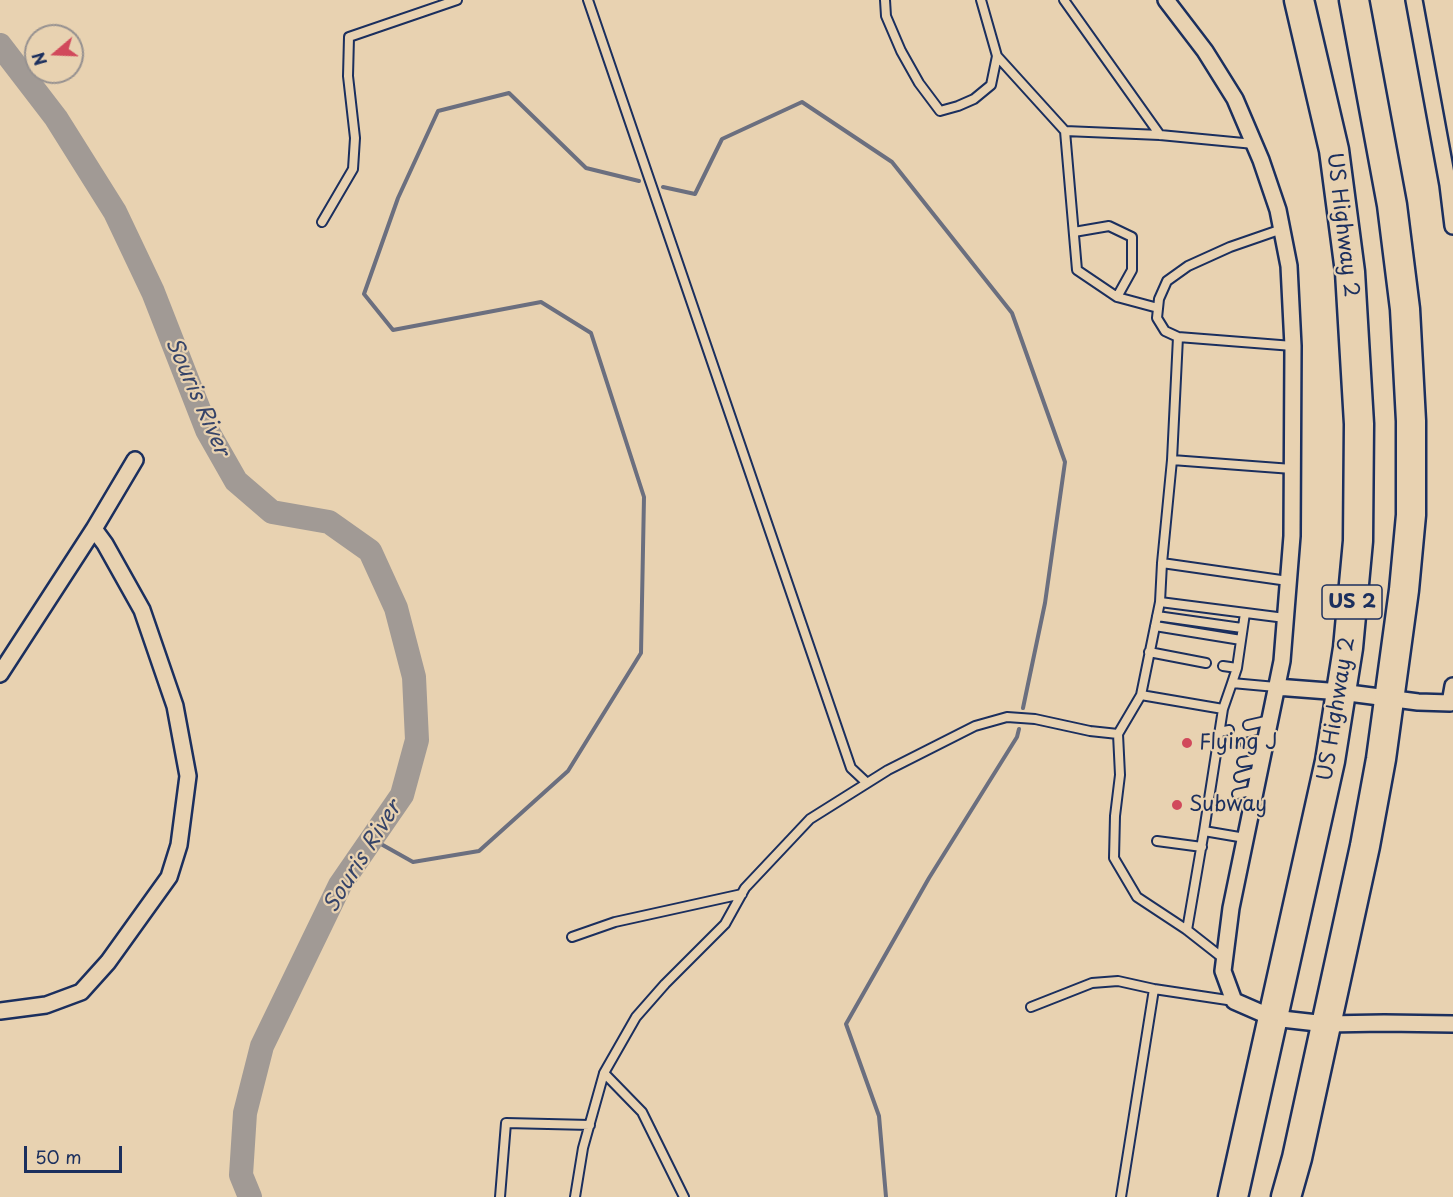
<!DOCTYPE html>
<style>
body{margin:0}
#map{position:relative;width:1453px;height:1197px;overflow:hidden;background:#e8d2b1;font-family:"Playpen Sans",sans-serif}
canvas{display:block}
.north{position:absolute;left:24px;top:24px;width:60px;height:60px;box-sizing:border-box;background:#e8d2b1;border:2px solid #969190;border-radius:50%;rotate:251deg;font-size:16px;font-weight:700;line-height:24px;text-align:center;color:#1b2f5e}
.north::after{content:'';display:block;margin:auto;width:21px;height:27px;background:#d1495b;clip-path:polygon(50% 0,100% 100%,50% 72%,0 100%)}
.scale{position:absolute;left:24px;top:1146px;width:98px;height:27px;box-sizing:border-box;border:3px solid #1b2f5e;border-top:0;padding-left:8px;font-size:18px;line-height:21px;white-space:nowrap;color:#1b2f5e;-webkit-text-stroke:4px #e8d2b1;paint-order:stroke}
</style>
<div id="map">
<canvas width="1453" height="1197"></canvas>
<div class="north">N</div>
<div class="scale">50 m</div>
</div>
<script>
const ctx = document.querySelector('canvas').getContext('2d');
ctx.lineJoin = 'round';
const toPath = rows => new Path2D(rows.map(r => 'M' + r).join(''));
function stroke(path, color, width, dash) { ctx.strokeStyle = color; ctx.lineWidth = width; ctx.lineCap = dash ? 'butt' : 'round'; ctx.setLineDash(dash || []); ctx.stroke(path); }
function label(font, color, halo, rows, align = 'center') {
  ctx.font = font + ' "Playpen Sans",sans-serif'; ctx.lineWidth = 4.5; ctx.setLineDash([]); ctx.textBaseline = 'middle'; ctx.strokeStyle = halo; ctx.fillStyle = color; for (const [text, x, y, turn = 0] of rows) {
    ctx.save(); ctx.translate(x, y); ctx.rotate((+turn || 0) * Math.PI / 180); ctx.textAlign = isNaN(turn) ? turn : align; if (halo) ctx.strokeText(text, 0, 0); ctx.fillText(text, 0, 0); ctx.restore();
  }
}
const stream = toPath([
 [663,187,695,194,722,139,802,102,892,162,1012,313,1065,462,1045,603,1023,708],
 [372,839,413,862,479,851,568,771,641,653,644,497,591,333,541,302,393,330,364,294,398,198,438,111,509,93,586,168,639,181],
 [886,1197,879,1116,846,1024,929,878,1017,737,1019,729]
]);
const river = toPath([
 [0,45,56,118,115,212,153,292,207,430,236,481,272,512,329,522,370,551,396,608,414,677,417,740,402,795,340,885,262,1046,245,1113,241,1175,250,1197]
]);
const lane = toPath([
 [588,0,851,768,867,783],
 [885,0,886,16,901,51,919,83,940,111,958,106,974,99,991,85,997,56,981,0],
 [1064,0,1160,135],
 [997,56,1065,131,1077,270,1117,297,1158,308],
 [1065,131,1160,135,1254,144],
 [322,222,353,169,355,138,348,76,349,37,457,0],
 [1282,229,1230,247,1188,266,1167,281,1159,299,1157,318,1165,331,1178,337,1293,346],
 [1074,232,1109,226,1132,237,1132,270,1117,297],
 [1178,337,1172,460,1292,469],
 [1172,460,1162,563,1288,581],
 [1162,563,1160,602,1285,618],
 [1157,616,1242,628],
 [1155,626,1241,640],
 [1149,652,1206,663],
 [1223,666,1237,668],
 [1232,683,1237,668,1245,613],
 [1141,695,1160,602],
 [1248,725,1270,720],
 [1220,732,1229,730],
 [1118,734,1141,695,1223,709],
 [1245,743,1266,738],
 [1242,762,1261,759],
 [1239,777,1259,771],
 [1237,794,1255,790],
 [1245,838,1204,831,1223,709,1232,683,1276,687],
 [1157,841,1202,847],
 [1187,930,1204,831],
 [572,937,615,922,742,894],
 [1031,1007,1092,983,1118,981,1154,989,1234,1001],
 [500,1197,506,1123,590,1125],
 [575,1197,583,1148,604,1073],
 [684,1197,642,1112,604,1073,636,1017,665,984,725,924,745,888,810,819,888,770,975,726,1007,717,1035,719,1090,731,1118,734,1120,775,1115,816,1114,858,1137,897,1187,930,1224,959],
 [1121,1197,1154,989]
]);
const street = toPath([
 [1166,0,1205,51,1235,99,1261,160,1278,210,1289,266,1293,346,1292,536,1282,661,1231,908,1223,971,1234,1001,1273,1018,1326,1024,1384,1023,1453,1024],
 [1414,0,1448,185,1453,226],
 [0,674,94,529,135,460],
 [1276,687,1341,692,1418,702,1450,703,1453,686],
 [0,1011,46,1005,81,992,108,962,169,877,179,845,188,776,175,706,142,610,105,544,94,529]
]);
const highway = toPath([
 [1233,1197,1330,761,1348,648,1358,541,1359,424,1350,272,1334,150,1299,0],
 [1286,1197,1297,1158,1365,846,1381,759,1404,590,1411,515,1411,421,1405,309,1392,205,1354,0]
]);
const markers = [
 [1187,743,6,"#d1495b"],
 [1177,805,6,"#d1495b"]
];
const shields = [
 [1352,602,60]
];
const shieldNames = [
 ["US 2",1352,602]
];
const streetNames = [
 ["US Highway 2",1342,225,83],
 ["US Highway 2",1337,709,-81]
];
const poiNames = [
 ["Flying J",1199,743],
 ["Subway",1189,805]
];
const waterNames = [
 ["Souris River",197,397,66],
 ["Souris River",363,857,-58]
];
stroke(stream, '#6b6f7f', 4);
stroke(river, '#a19a95', 24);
stroke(lane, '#1b2f5e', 12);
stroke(street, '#1b2f5e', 20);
stroke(highway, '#1b2f5e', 33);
stroke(lane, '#e8d2b1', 8);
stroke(street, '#e8d2b1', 15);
stroke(highway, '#e8d2b1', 28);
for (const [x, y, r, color] of markers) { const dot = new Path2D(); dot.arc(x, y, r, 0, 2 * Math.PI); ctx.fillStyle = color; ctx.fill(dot); stroke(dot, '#e8d2b1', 2); }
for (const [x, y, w] of shields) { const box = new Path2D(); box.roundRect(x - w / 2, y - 17, w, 34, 4.5); ctx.fillStyle = '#e8d2b1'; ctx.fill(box); stroke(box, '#1b2f5e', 1.5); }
label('bold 20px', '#1b2f5e', null, shieldNames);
label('21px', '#1b2f5e', '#e8d2b1', streetNames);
label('21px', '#1b2f5e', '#e8d2b1', poiNames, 'left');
label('italic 22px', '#364469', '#e8d2b1', waterNames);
</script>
